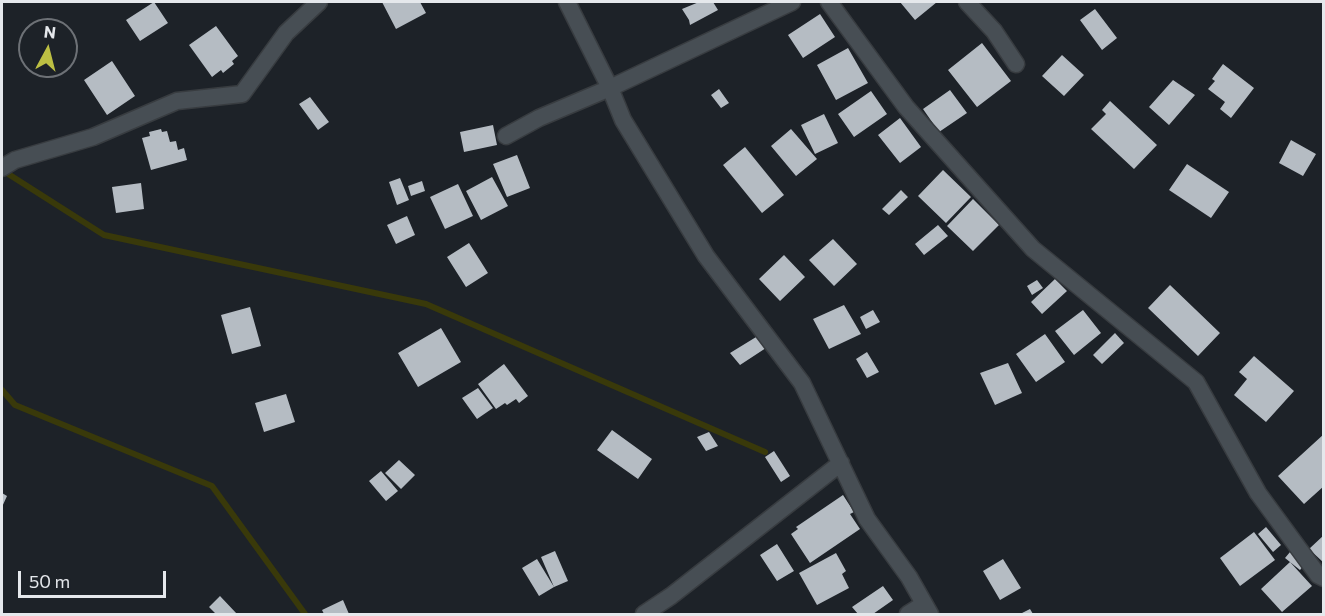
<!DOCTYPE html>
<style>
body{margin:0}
#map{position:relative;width:1325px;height:616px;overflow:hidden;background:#1d2228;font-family:Commissioner,sans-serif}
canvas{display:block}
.frame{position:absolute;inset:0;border:3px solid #e5e8ec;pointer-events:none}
.north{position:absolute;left:18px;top:18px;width:60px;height:60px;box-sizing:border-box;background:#1d2228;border:2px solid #6d7176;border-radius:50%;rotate:7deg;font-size:16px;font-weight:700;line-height:24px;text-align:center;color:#e5e8ec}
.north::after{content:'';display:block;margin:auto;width:21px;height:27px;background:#bcbf43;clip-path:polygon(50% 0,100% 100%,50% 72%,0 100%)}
.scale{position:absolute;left:18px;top:571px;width:148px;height:27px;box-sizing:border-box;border:3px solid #e5e8ec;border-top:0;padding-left:8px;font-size:18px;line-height:21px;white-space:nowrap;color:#e5e8ec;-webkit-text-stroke:4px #1d2228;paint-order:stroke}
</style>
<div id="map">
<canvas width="1325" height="616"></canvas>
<div class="frame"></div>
<div class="north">N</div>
<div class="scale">50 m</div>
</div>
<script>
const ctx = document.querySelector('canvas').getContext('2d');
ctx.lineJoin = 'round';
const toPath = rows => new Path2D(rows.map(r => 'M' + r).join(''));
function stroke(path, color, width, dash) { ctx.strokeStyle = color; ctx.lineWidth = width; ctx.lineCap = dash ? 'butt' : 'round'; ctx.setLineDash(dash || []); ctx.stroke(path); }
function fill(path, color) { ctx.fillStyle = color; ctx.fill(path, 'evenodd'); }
const stream = toPath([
 [2,170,104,235,426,304,765,452],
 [2,390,15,405,212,486,305,614]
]);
const building = toPath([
 [154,2,168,23,140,41,126,20],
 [382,2,420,2,426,13,396,29],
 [699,2,713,2,718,10,690,25,689,20,682,9],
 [900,2,937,2,915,20],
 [1095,9,1117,38,1102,50,1080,20],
 [820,14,835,37,803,58,788,35],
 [216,26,238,56,232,61,234,64,223,73,221,70,212,77,189,45],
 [982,43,1011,81,977,107,948,70],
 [848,48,868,83,836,100,817,65],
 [1062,55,1084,75,1064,96,1042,76],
 [112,61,135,96,107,115,84,80],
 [1223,64,1254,88,1231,118,1220,109,1225,102,1208,89,1215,81,1212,79],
 [1173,80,1195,95,1169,125,1149,107],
 [719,89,729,103,721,108,711,95],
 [950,90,967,113,939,132,923,109],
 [871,91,887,114,854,137,838,114],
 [310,97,329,122,318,130,299,104],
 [1110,101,1157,145,1134,169,1091,129,1106,114,1102,110],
 [824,114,838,143,815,154,801,125],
 [900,118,921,147,900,163,878,135],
 [493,125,497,145,464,152,460,132],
 [161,129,162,132,167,131,170,142,176,141,178,150,184,148,187,160,151,170,142,138,150,136,149,132],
 [791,129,817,159,796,176,771,146],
 [1291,140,1316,154,1303,176,1279,163],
 [745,147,784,195,762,213,723,165],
 [517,155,530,188,507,197,493,164],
 [1187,164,1229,192,1211,218,1169,190],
 [943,170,971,197,946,223,918,196],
 [492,177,508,206,481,220,466,191],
 [400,178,409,200,397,205,389,182],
 [422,181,425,191,411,196,408,186],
 [141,183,144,209,116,213,112,187],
 [458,184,473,216,445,229,430,197],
 [901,190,908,197,889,215,882,209],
 [973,199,999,225,973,251,947,226],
 [407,216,415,235,396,244,387,225],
 [938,225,948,236,924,255,915,244],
 [833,239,857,264,834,286,809,260],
 [469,243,488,273,466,287,447,257],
 [784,255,805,277,780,301,759,279],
 [1055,279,1067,291,1042,314,1031,302],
 [1037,280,1043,288,1032,295,1027,286],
 [1170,285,1220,333,1198,356,1148,308],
 [844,305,861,334,829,349,813,319],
 [250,307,261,346,232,354,221,315],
 [873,310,880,322,866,329,860,317],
 [1083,310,1101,333,1074,355,1055,331],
 [441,328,461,362,418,387,398,353],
 [1115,333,1124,343,1102,364,1093,355],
 [761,334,769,346,740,365,730,353],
 [1045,334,1065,362,1036,382,1016,354],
 [867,352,879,372,867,378,856,359],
 [1254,356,1294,391,1266,422,1234,395,1247,379,1239,372],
 [1008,363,1022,393,995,405,980,373],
 [504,364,528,396,519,403,516,399,507,405,505,403,496,409,478,384],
 [478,388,493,408,477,419,462,398],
 [286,394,295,422,264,432,255,403],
 [612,430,652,459,638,479,597,450],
 [709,432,718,446,706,451,697,437],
 [1324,434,1324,486,1304,504,1278,476],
 [774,451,790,476,781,482,765,457],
 [399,460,415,475,401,489,385,473],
 [381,471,398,491,386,501,369,481],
 [2,493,7,496,2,507],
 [843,495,854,512,850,514,860,529,810,563,791,534,798,529,796,527],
 [1266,527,1281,545,1273,552,1258,534],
 [1254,532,1275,560,1240,586,1220,558],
 [1324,535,1324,563,1309,549],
 [777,544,794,571,777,581,760,555],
 [555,551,568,581,554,587,541,557],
 [1290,552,1304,565,1300,570,1285,558],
 [836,553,846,571,842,574,849,588,817,605,799,573],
 [537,559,554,587,539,596,522,568],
 [1003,559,1021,588,1000,600,983,571],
 [1290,562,1312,586,1282,612,1261,589],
 [883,586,893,600,873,614,858,614,852,607],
 [220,596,237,614,216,614,209,607],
 [343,600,349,614,324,614,322,610],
 [1030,609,1033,614,1020,614]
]);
const minor = toPath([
 [567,2,610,88,623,120,706,256,802,383,867,519,909,577,930,614],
 [829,2,906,107,1033,249,1196,382,1258,493,1318,575,1324,578],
 [967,2,994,31,1016,64],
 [506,136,539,118,610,88,792,2],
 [2,168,15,160,93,137,177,101,242,94,286,33,319,2],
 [644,614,671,596,841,463],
 [908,614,924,604]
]);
stroke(stream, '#39390a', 6);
fill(building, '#b5bcc3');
stroke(minor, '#383c40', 19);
stroke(minor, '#474e54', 16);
</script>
